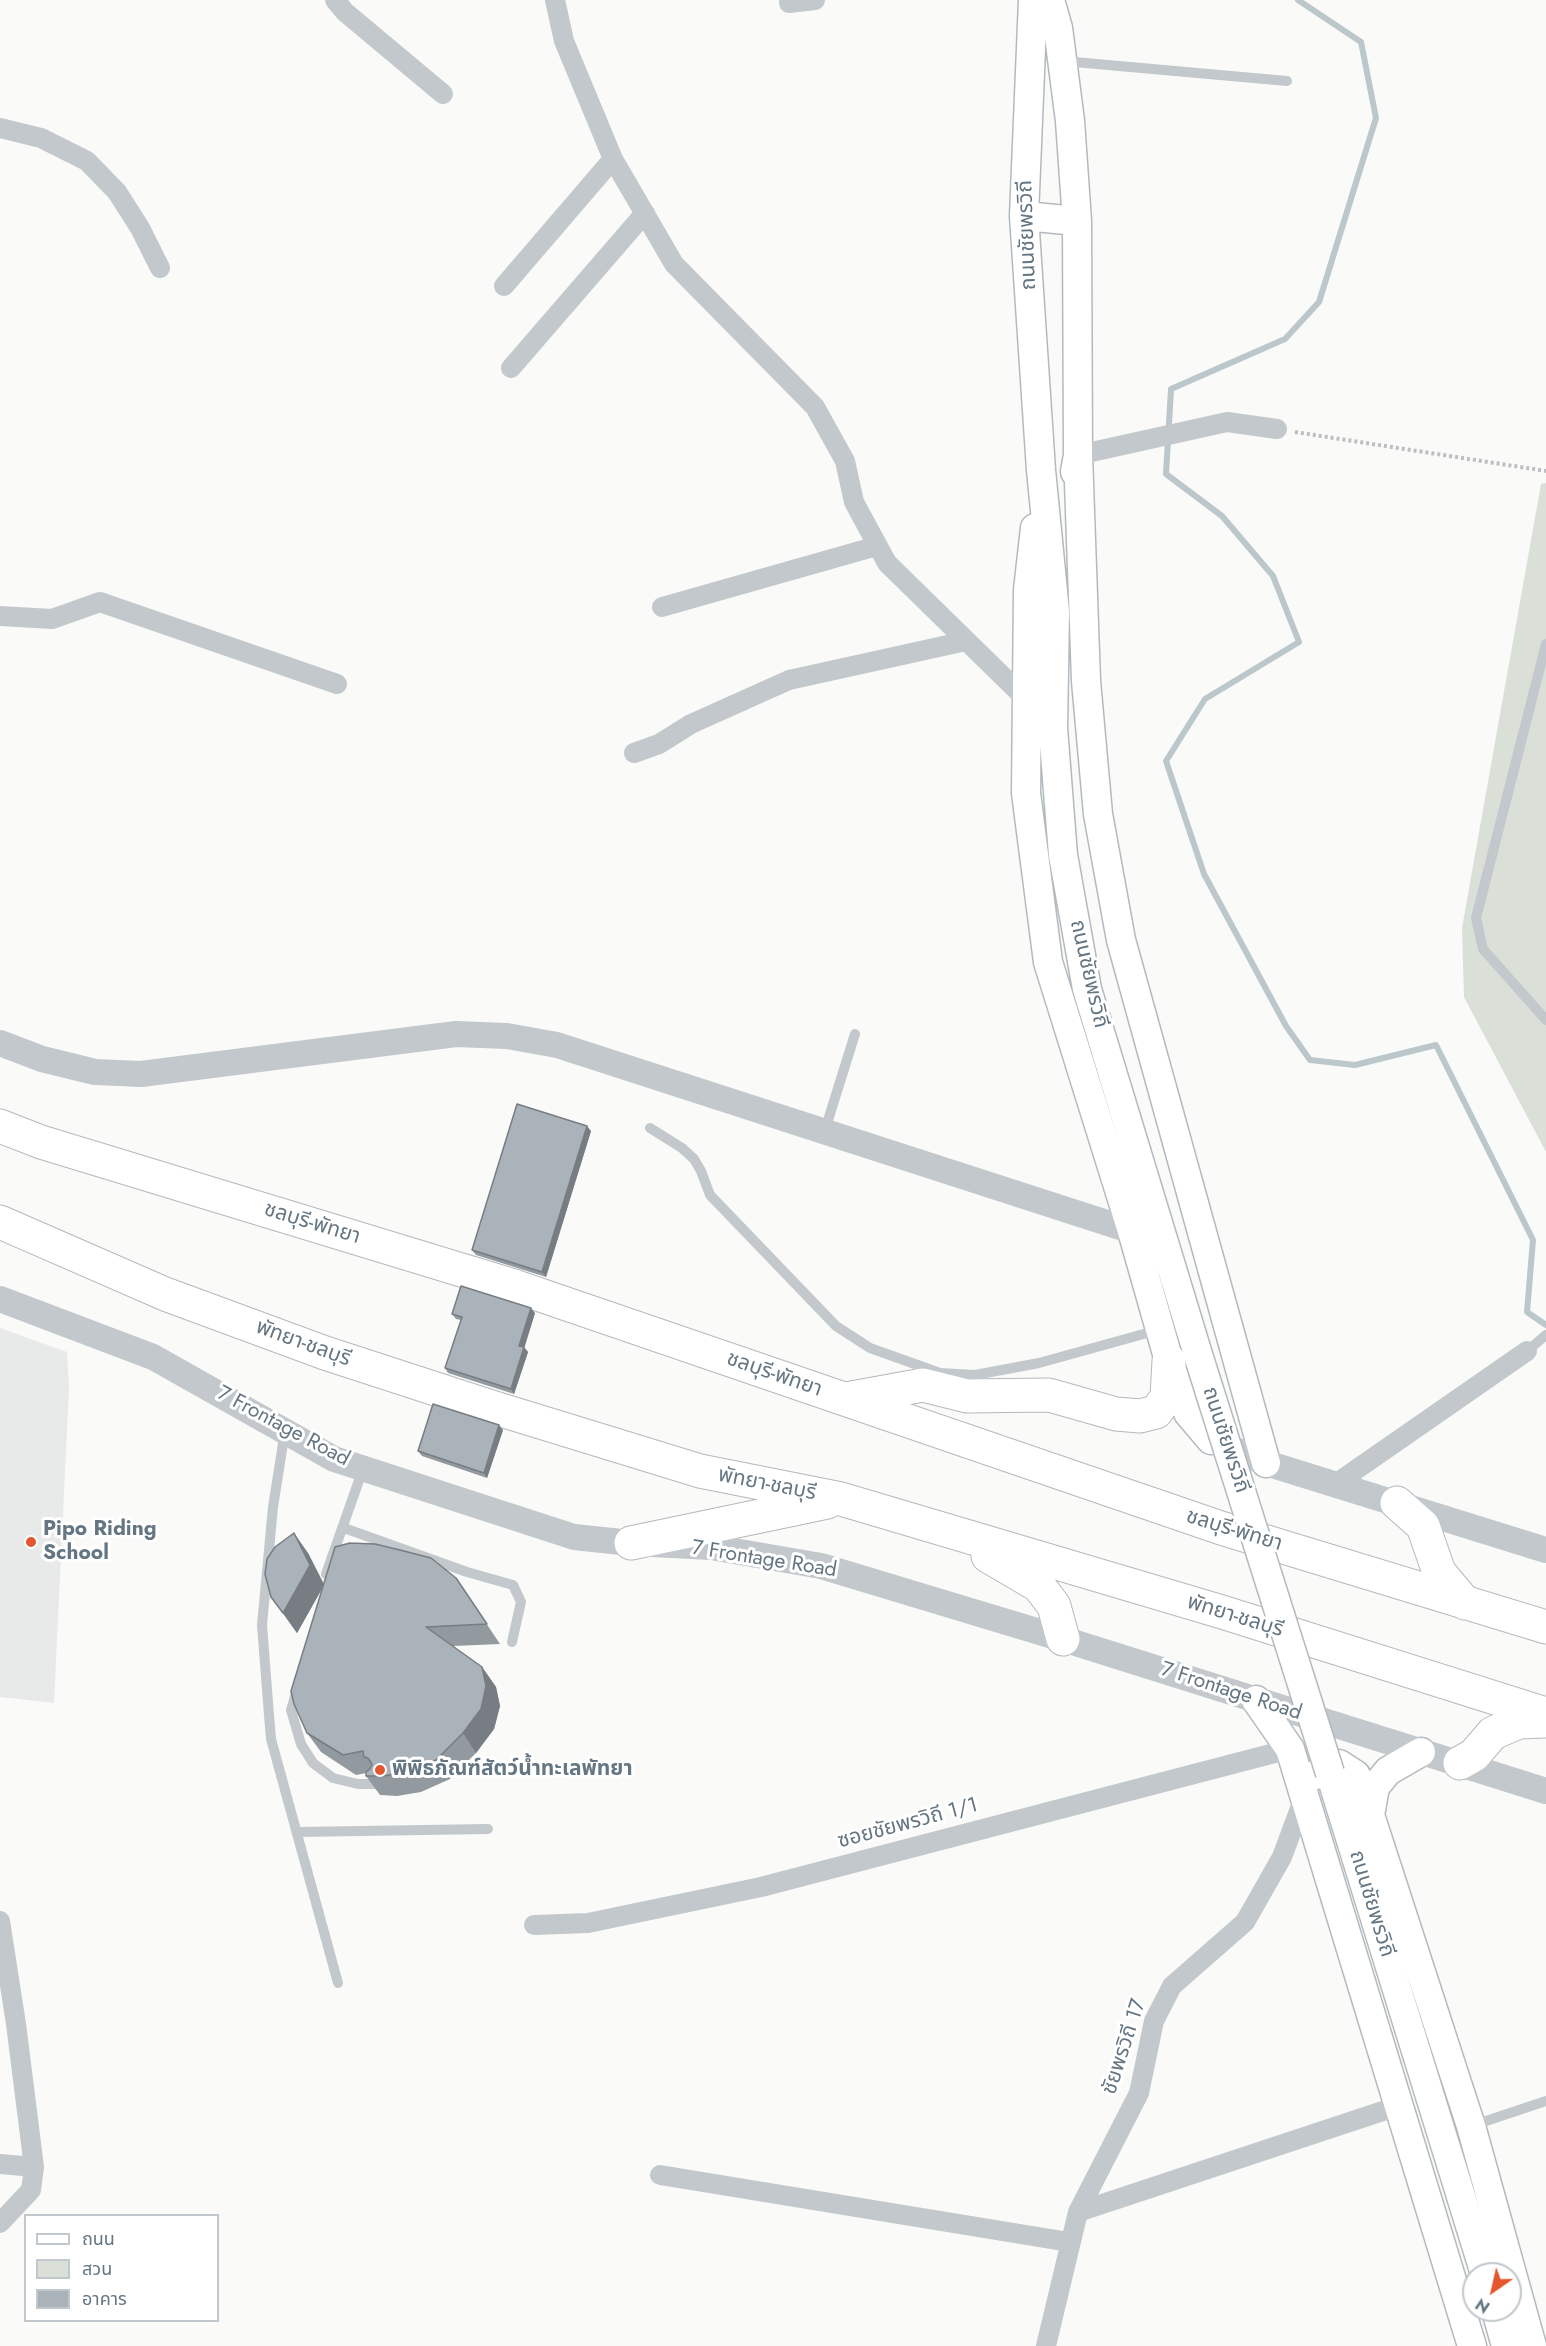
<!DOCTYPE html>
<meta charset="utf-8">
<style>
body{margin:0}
#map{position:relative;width:1546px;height:2346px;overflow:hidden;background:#fafaf8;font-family:Jost,"Noto Sans Thai",sans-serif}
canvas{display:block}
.legend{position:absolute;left:24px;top:2214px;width:195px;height:108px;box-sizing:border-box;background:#fff;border:2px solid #c1c8cd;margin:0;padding:8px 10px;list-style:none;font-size:18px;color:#657683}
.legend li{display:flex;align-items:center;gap:12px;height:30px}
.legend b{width:30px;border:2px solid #c1c8cd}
.north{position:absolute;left:1462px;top:2262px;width:60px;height:60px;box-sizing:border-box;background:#fff;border:2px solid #c1c8cd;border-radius:50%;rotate:214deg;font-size:16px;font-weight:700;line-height:24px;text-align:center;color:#657683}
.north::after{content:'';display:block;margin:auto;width:21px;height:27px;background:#e4572e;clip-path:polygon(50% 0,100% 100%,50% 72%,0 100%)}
</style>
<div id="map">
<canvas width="1546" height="2346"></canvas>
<ul class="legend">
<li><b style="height:8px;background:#fff"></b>ถนน</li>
<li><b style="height:16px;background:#dadfd7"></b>สวน</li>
<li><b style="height:16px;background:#aab3b9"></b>อาคาร</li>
</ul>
<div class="north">N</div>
</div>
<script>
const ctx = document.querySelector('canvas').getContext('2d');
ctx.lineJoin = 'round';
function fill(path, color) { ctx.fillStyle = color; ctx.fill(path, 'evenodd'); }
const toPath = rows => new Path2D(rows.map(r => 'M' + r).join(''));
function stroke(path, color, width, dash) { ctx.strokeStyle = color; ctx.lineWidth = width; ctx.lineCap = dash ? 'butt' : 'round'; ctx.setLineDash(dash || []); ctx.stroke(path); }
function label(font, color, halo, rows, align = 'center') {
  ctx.font = font + ' Jost,"Noto Sans Thai",sans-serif'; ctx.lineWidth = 6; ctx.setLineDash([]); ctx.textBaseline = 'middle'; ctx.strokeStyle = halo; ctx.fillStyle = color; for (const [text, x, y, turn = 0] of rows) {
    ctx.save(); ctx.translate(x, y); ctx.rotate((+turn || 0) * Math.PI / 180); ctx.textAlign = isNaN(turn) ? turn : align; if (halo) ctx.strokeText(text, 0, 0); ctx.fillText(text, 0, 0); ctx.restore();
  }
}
const built = toPath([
 [0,1328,67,1352,69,1388,54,1703,0,1697]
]);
const green = toPath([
 [1546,483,1546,1152,1464,997,1462,928,1541,484]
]);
const stream = toPath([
 [1298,0,1361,42,1376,118,1319,302,1285,339,1171,389,1166,474,1222,516,1273,576,1299,642,1205,699,1166,761,1204,874,1286,1026,1310,1060,1355,1065,1436,1045,1533,1240,1527,1312,1546,1325]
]);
const path = toPath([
 [1295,432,1546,471]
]);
const service = toPath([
 [1063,61,1287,81],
 [1546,644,1476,918,1483,949,1546,1020],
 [650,1128,682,1148,694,1159,701,1171,710,1195,836,1326,870,1348,940,1373,975,1375,1039,1363,1158,1330],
 [825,1130,855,1034],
 [1527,1351,1546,1335],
 [285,1431,273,1507,262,1625,269,1715,271,1739,338,1983],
 [344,1528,467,1572,513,1585,521,1602,512,1642],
 [326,1574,363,1469],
 [297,1690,291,1710,301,1744,313,1763,333,1778,358,1784,378,1784],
 [297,1832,488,1829],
 [1471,2126,1546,2101]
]);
const minor = toPath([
 [335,0,345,12,443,94],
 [555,0,564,41,613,159,674,264,815,407,845,461,854,502,887,563,1026,699],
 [789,3,815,0],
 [0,128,41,138,87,161,117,192,140,228,160,268],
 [504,286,613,159],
 [511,368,645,213],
 [1078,455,1227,422,1277,429],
 [662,607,877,546],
 [0,616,52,619,100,602,337,684],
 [634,753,659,744,691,724,789,680,966,641],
 [1334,1485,1527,1351],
 [0,1921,16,2024,34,2167,31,2190,0,2223],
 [534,1925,588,1923,761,1887,1290,1749],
 [0,2164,34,2167],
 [660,2175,1069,2242],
 [1078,2212,1398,2106],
 [1046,2346,1078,2212,1139,2093,1154,2021,1172,1986,1245,1922,1282,1857,1305,1795]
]);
const tertiary = toPath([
 [0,1043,42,1059,95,1072,141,1074,456,1034,507,1036,557,1045,1132,1231],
 [0,1299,153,1357,334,1459,574,1537,631,1543,711,1547,821,1566,1063,1639,1546,1791],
 [1214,1441,1266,1463,1546,1550]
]);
const secondary = toPath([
 [1033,0,1024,216,1041,470,1055,612,1053,728,1063,855,1087,989,1200,1361],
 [1050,0,1058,28,1070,121,1077,221,1078,455,1075,472],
 [1024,216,1077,221],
 [1078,455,1086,681,1098,814,1121,940,1266,1463],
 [1035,528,1028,590,1026,793,1048,962,1132,1231,1169,1361,1188,1413,1211,1440],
 [1256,1700,1290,1749,1472,2346],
 [1421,1752,1388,1771,1375,1787,1370,1815,1471,2126,1532,2346],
 [1330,1773,1485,2274],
 [1316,1775,1321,1770,1339,1764,1356,1775,1370,1815],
 [1496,2310,1506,2346]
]);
const trunk = toPath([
 [514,1286,1221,1528,1546,1627],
 [846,1399,923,1385,967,1396,1049,1395,1116,1414,1140,1416,1156,1412,1167,1397,1169,1361],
 [485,1405,700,1471,841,1499,1222,1612,1546,1714],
 [1397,1503,1423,1526,1439,1572,1465,1603],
 [631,1543,827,1502],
 [988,1556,1039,1586,1054,1606,1063,1639],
 [1460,1763,1474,1755,1493,1733,1519,1722,1546,1721]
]);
const motorway = toPath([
 [0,1126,41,1142,514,1286],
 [0,1222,165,1294,325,1353,485,1405]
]);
const secondaryBridge = toPath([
 [1200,1361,1330,1773]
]);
const wall = toPath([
 [591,1131,546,1277,476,1255,472,1250],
 [535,1313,524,1347,528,1352,514,1394,448,1373,445,1368,461,1320,456,1319,452,1314],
 [503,1430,487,1478,422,1456,418,1451],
 [308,1553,324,1584,456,1578,500,1644,453,1646,482,1667,496,1687,500,1706,494,1729,476,1753,450,1779,421,1792,397,1796,380,1795,366,1776,366,1773,356,1775,321,1752,307,1733,323,1587,297,1633,271,1597]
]);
const shadedWall = toPath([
 [587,1126,591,1131,546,1277,542,1272],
 [531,1308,535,1313,524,1349,524,1347,528,1352,514,1394,511,1389,519,1346],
 [499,1425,503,1430,487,1478,484,1473],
 [294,1533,308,1553,324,1585,297,1633,283,1613],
 [482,1667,496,1687,500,1706,494,1729,476,1753,463,1733]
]);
const building = toPath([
 [517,1104,587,1126,542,1272,472,1250,517,1104],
 [461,1286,531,1308,519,1346,524,1347,511,1389,445,1368,462,1317,452,1314,461,1286],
 [433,1404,499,1425,484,1473,418,1451,433,1404],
 [294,1533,310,1565,283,1613,271,1597,265,1574,267,1559,275,1547,294,1533],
 [350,1543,375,1544,400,1550,431,1558,456,1578,487,1624,426,1627,482,1667,486,1686,481,1709,463,1733,436,1760,408,1772,383,1776,366,1776,366,1772,370,1769,372,1764,368,1758,364,1757,363,1751,343,1755,307,1733,294,1704,291,1691,335,1547,350,1543]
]);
const markers = [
 [31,1542,6,"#e4572e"],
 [380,1770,6,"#e4572e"]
];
const streetNames = [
 ["ถนนชัยพรวิถี",1028,235,-92],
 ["ถนนชัยพรวิถี",1088,974,77],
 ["ชลบุรี-พัทยา",312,1224,17],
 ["พัทยา-ชลบุรี",303,1344,20],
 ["ชลบุรี-พัทยา",774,1375,19],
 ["7 Frontage Road",283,1427,28],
 ["ถนนชัยพรวิถี",1225,1440,72],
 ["พัทยา-ชลบุรี",767,1485,11],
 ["ชลบุรี-พัทยา",1234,1531,17],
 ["7 Frontage Road",764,1560,9],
 ["พัทยา-ชลบุรี",1235,1617,17],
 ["7 Frontage Road",1231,1692,18],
 ["ซอยชัยพรวิถี 1/1",908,1824,-15],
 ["ถนนชัยพรวิถี",1371,1904,73],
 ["ชัยพรวิถี 17",1125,2047,-72]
];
const poiNames = [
 ["Pipo Riding",43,1530],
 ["School",43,1554],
 ["พิพิธภัณฑ์สัตว์น้ำทะเลพัทยา",392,1770]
];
fill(built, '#e8e9e9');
fill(green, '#dadfd7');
stroke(stream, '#bbc7cb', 6);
stroke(secondary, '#b3babf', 31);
stroke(trunk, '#b4b9bd', 35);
stroke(motorway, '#b4b9bd', 35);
stroke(path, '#bbbfc2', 4, [3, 3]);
stroke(service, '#c3c8cc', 10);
stroke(minor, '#c3c8cc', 20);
stroke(tertiary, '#c3c8cc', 26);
stroke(secondary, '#fff', 28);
stroke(trunk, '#fff', 33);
stroke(motorway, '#fff', 33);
stroke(secondaryBridge, '#b3babf', 31, []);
stroke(secondaryBridge, '#fff', 28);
fill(wall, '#929a9f');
fill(shadedWall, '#777d82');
fill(building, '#aab3b9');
stroke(building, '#777d82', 1.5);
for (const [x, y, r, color] of markers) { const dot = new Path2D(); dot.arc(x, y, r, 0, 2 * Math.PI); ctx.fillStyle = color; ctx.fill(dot); stroke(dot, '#fff', 2); }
label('21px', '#657683', '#fff', streetNames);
label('bold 21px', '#657683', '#fff', poiNames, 'left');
</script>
